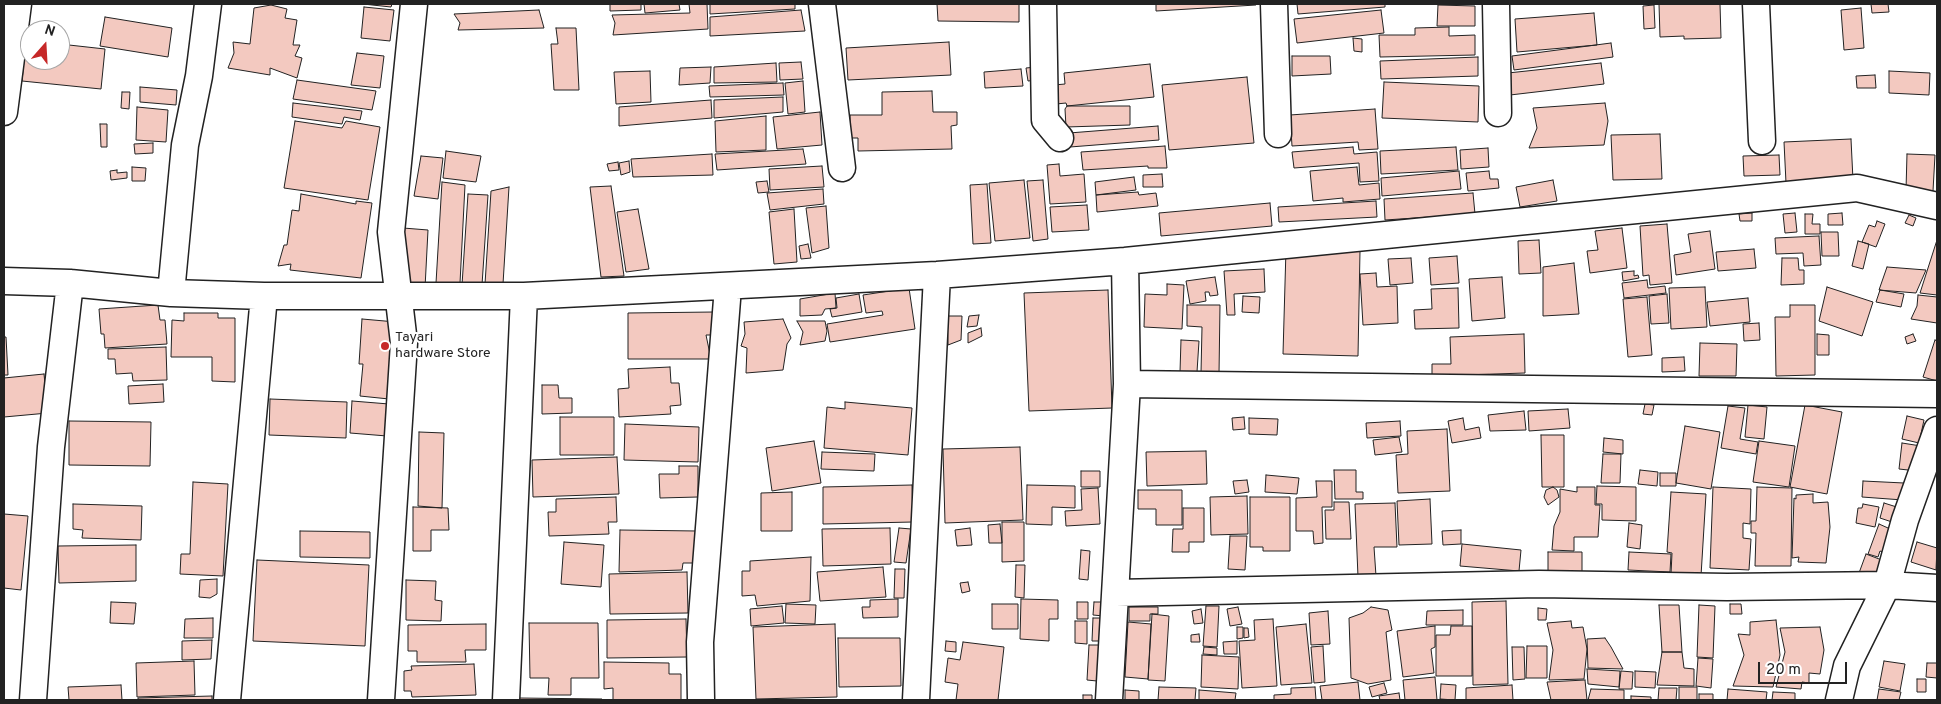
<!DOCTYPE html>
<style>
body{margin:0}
#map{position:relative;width:1941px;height:704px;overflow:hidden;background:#fff;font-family:Overpass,sans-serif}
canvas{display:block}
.frame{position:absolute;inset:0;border:5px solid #222;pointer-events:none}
.north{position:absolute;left:20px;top:20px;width:50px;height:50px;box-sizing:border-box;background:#fff;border:1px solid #a7a7a7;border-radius:50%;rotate:19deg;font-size:14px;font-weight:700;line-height:20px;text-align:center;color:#222}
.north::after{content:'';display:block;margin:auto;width:18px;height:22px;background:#c62828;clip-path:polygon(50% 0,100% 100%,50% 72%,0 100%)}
.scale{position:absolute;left:1758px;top:662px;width:89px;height:22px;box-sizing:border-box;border:2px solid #222;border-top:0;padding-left:6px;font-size:15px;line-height:18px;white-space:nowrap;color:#222;-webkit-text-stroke:4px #fff;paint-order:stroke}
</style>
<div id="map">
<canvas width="1941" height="704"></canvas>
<div class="frame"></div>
<div class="north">N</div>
<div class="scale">20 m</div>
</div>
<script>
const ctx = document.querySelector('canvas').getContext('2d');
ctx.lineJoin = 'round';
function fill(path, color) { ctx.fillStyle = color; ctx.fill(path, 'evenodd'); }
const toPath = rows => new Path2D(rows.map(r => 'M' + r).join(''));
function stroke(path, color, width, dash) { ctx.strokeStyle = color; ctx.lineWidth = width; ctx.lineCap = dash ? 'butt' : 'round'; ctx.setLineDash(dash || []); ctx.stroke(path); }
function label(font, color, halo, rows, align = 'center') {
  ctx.font = font + ' Overpass,sans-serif'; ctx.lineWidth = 4; ctx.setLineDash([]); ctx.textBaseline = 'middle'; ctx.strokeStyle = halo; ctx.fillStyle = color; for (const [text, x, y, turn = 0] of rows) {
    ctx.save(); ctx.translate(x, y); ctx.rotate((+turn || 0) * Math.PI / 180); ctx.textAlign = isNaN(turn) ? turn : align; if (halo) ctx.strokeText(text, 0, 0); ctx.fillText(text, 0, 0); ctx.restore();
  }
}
const building = toPath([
 [363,4,392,4,391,7,363,4],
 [610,4,641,4,641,10,610,11,610,4],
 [644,4,679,4,680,10,645,13,644,4],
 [689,4,707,4,708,29,613,35,615,23,612,15,690,13,689,4],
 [710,4,795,4,795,9,710,14,710,4],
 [937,4,1019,4,1019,22,938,21,937,4],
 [1156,4,1256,4,1256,5,1156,11,1156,4],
 [1297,4,1385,4,1385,7,1298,14,1297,4],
 [1659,4,1720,4,1721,38,1684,39,1684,36,1660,37,1659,4],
 [1871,4,1888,4,1889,12,1872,13,1871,4],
 [271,5,287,9,285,18,297,20,293,45,300,45,295,56,302,58,297,78,270,68,270,75,228,68,234,53,233,42,250,44,254,8,271,5],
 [1438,5,1475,6,1475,26,1437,26,1438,5],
 [1654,5,1655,28,1644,29,1643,6,1654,5],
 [364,7,394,10,390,41,361,38,364,7],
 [1861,8,1864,48,1844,50,1841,10,1861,8],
 [539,10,544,28,458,30,460,23,454,14,539,10],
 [801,10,805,31,710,36,710,17,801,10],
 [1381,10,1384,33,1297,43,1294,19,1381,10],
 [1594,13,1597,45,1517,52,1515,19,1594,13],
 [105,17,172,28,168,57,100,46,105,17],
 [1449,27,1449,36,1475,35,1475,55,1380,57,1379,35,1415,35,1415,28,1449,27],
 [556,28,576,28,579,90,554,90,551,44,558,44,556,28],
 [1353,38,1362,39,1362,52,1354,51,1353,38],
 [26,40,30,41,30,60,60,60,60,44,105,49,101,89,22,81,26,40],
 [949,42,951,75,848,80,846,48,949,42],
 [1611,43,1613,57,1514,70,1512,56,1611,43],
 [357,53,384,56,380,88,351,85,357,53],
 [1292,56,1330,56,1331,74,1292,76,1292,56],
 [1478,57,1478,76,1381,79,1380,61,1478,57],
 [801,62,803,79,780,80,779,63,801,62],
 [776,63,777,82,714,83,714,67,776,63],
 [1601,63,1604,84,1510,95,1508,73,1601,63],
 [1150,64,1154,97,1067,106,1066,103,1056,104,1054,85,1065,84,1064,73,1150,64],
 [711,67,710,83,679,85,680,68,711,67],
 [1036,67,1038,80,1028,81,1026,68,1036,67],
 [1021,69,1023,86,985,88,984,72,1021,69],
 [650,71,651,102,616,104,614,72,650,71],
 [1889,71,1930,73,1929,95,1889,93,1889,71],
 [1875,75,1876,88,1857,88,1856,76,1875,75],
 [1247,77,1254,143,1169,150,1162,85,1247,77],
 [297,80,376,91,372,110,293,99,297,80],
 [803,81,805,112,788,114,785,83,803,81],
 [1384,82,1479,86,1478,122,1382,118,1384,82],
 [783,83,784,95,710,97,709,86,783,83],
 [140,87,177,90,176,105,140,102,140,87],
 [932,91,933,112,957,112,957,125,951,126,952,149,858,151,858,138,850,138,850,115,882,115,882,92,932,91],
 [122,92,130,92,129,109,121,108,122,92],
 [783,97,783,112,714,118,714,100,783,97],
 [711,100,712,118,619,126,619,107,711,100],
 [293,103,362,111,360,120,344,117,342,124,292,117,293,103],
 [1605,103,1608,121,1604,145,1529,148,1537,128,1533,108,1605,103],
 [1067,106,1130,106,1130,125,1066,127,1065,109,1067,106],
 [137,107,168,110,166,142,136,140,137,107],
 [1375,109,1378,149,1359,150,1358,142,1292,146,1290,115,1375,109],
 [820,112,822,145,777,149,773,117,820,112],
 [766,116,766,150,716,152,715,121,766,116],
 [295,121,342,128,346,121,380,127,368,200,284,188,295,121],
 [100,124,107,124,107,147,101,147,100,124],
 [1158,126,1159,140,1070,147,1069,133,1158,126],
 [1660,134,1662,179,1613,180,1611,135,1660,134],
 [1851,139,1853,180,1786,183,1784,142,1851,139],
 [153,143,153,153,135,154,134,144,153,143],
 [1165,146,1167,168,1148,168,1148,166,1083,170,1081,152,1165,146],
 [1353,147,1354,154,1377,152,1379,181,1360,182,1359,163,1294,168,1292,152,1353,147],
 [1456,147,1458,170,1381,174,1380,151,1456,147],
 [1488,148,1489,167,1461,169,1460,150,1488,148],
 [803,149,806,164,717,170,715,154,803,149],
 [446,151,481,156,476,182,443,178,446,151],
 [712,154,713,175,633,177,631,159,712,154],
 [1907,154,1935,155,1933,191,1906,190,1907,154],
 [1779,155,1780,175,1744,176,1743,156,1779,155],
 [421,156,443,158,438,199,414,196,421,156],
 [629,161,630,172,621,175,619,163,629,161],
 [618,162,619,170,609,171,607,164,618,162],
 [1059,164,1060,176,1084,174,1086,202,1050,204,1047,165,1059,164],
 [822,166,824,187,770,190,769,169,822,166],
 [132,167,146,168,145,181,132,181,132,167],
 [1357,167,1359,185,1379,183,1380,199,1343,202,1343,198,1313,201,1310,171,1357,167],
 [117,170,117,173,127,172,127,178,111,180,110,171,117,170],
 [1459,171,1461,189,1382,196,1381,178,1459,171],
 [1489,171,1490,179,1498,179,1499,188,1468,191,1466,173,1489,171],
 [1162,174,1163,187,1143,187,1143,175,1162,174],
 [1134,177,1136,190,1096,195,1095,182,1134,177],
 [1024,180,1030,238,995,241,989,183,1024,180],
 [1043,180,1048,239,1033,241,1027,181,1043,180],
 [1553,180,1557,201,1520,207,1516,187,1553,180],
 [767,181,769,192,758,193,756,182,767,181],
 [442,182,465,185,460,283,436,283,442,182],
 [987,184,991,243,973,244,970,185,987,184],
 [611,186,624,276,601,277,590,187,611,186],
 [509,187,503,284,485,284,491,191,509,187],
 [823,189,824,204,770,210,767,193,823,189],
 [1138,192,1139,195,1156,193,1158,206,1097,212,1096,195,1138,192],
 [1473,193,1475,214,1385,220,1384,199,1473,193],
 [301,194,356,204,356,201,372,203,361,278,290,270,291,264,278,266,284,245,287,245,292,210,299,211,301,194],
 [468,194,488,195,482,285,462,285,468,194],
 [1376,201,1377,217,1279,222,1278,207,1376,201],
 [1270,203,1272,226,1161,236,1159,213,1270,203],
 [1087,205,1089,230,1052,232,1050,207,1087,205],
 [826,206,829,248,812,253,806,208,826,206],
 [638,209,649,269,626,272,617,212,638,209],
 [794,209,797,262,774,264,769,212,794,209],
 [1752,213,1752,221,1740,221,1739,214,1752,213],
 [1795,213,1797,232,1785,233,1783,214,1795,213],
 [1842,213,1843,225,1828,225,1828,214,1842,213],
 [1805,214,1813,214,1812,224,1820,224,1820,234,1805,234,1805,214],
 [1909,215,1916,218,1913,226,1905,223,1909,215],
 [1877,221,1885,224,1876,247,1862,242,1869,225,1875,227,1877,221],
 [1667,224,1672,283,1650,285,1649,275,1643,276,1640,226,1667,224],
 [403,228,428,230,425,288,401,288,403,228],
 [1622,228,1627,268,1590,273,1587,251,1598,250,1595,231,1622,228],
 [1710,231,1715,269,1676,275,1674,255,1691,252,1688,234,1710,231],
 [1821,232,1838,232,1839,256,1822,256,1821,232],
 [1819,236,1821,265,1804,266,1803,253,1776,254,1775,238,1819,236],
 [1539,240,1541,273,1519,274,1518,241,1539,240],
 [1937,240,1937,295,1920,293,1937,240],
 [1858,241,1869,244,1863,269,1852,266,1858,241],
 [808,244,811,258,801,259,799,246,808,244],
 [1286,249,1360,251,1358,356,1283,354,1286,249],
 [1754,249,1756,268,1718,271,1716,252,1754,249],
 [1457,256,1459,283,1431,285,1429,258,1457,256],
 [1411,258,1413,283,1390,285,1388,259,1411,258],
 [1782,258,1798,258,1799,270,1804,270,1804,284,1781,285,1782,258],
 [1574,263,1579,314,1543,316,1543,267,1574,263],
 [1887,267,1926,270,1916,293,1879,290,1887,267],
 [1264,269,1265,292,1234,294,1235,315,1227,315,1224,271,1264,269],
 [1634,271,1634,276,1638,275,1639,278,1623,281,1622,272,1634,271],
 [1376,273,1377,287,1397,286,1398,323,1363,325,1360,274,1376,273],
 [1215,277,1218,295,1210,296,1209,292,1205,292,1206,301,1190,304,1186,281,1215,277],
 [1502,277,1505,318,1472,321,1469,279,1502,277],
 [1647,280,1648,288,1665,286,1666,293,1624,298,1622,283,1647,280],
 [1167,284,1184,285,1182,329,1144,327,1145,294,1167,295,1167,284],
 [1705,287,1707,327,1671,329,1669,288,1705,287],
 [1827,287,1873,302,1862,336,1819,321,1827,287],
 [909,288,915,329,830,342,827,324,883,315,882,311,866,313,863,295,909,288],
 [1458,288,1459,328,1415,329,1414,310,1432,309,1431,289,1458,288],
 [1108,290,1112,408,1029,411,1024,293,1108,290],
 [1880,290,1904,294,1901,307,1876,302,1880,290],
 [835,293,836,308,825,309,822,315,800,316,800,299,835,293],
 [859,294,862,312,832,317,830,309,837,308,836,298,859,294],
 [1667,294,1669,323,1651,324,1649,296,1667,294],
 [1918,295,1937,297,1937,323,1911,319,1917,306,1918,295],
 [1243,296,1260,297,1259,313,1242,312,1243,296],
 [1647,297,1652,355,1628,357,1623,299,1647,297],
 [1748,298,1750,322,1710,326,1707,302,1748,298],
 [158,305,160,320,165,320,167,344,105,348,104,334,101,334,99,309,158,305],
 [1187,305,1220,305,1219,374,1201,373,1202,327,1187,326,1187,305],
 [1790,305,1815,305,1815,375,1776,376,1775,317,1790,317,1790,305],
 [715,312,715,335,706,335,711,359,628,359,628,313,715,312],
 [184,313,218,313,218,318,235,318,235,382,212,381,212,357,171,357,172,320,184,321,184,313],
 [979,315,977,326,967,327,969,316,979,315],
 [947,316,962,316,961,340,948,345,947,316],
 [362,319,396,322,389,399,360,396,363,364,359,364,362,319],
 [783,319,791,338,787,344,783,370,746,373,747,348,741,346,745,334,744,322,783,319],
 [797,321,825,321,827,331,825,341,800,345,803,332,797,321],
 [1759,323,1760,340,1744,341,1743,324,1759,323],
 [981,328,982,336,968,343,968,333,981,328],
 [1524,334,1525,373,1432,376,1432,364,1451,364,1450,337,1524,334],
 [1817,334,1829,335,1829,355,1817,355,1817,334],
 [1913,334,1916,341,1907,344,1905,337,1913,334],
 [4,337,6,337,8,375,4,375,4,337],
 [1181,340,1199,341,1197,372,1180,372,1181,340],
 [1935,340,1937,341,1937,381,1923,377,1935,340],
 [1700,343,1737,344,1736,376,1699,376,1700,343],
 [166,347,167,380,133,381,132,373,116,374,115,359,108,359,108,349,166,347],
 [1684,357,1685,371,1662,372,1662,358,1684,357],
 [670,367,671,383,679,383,681,405,670,406,671,414,619,417,618,389,629,388,628,369,670,367],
 [44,374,48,413,4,417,4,378,44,374],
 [163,384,164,402,129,404,128,386,163,384],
 [542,385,558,385,559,398,572,398,572,413,542,414,542,385],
 [270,399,347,402,346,438,269,435,270,399],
 [352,401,389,404,387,436,350,433,352,401],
 [845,402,912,408,908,455,824,448,827,407,845,409,845,402],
 [1645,404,1654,405,1652,415,1643,414,1645,404],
 [1748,405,1767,407,1764,439,1745,437,1748,405],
 [1805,405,1842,412,1827,494,1790,487,1805,405],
 [1728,406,1745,408,1740,439,1758,442,1756,454,1721,448,1728,406],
 [1568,409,1570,428,1529,431,1528,411,1568,409],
 [1524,411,1526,430,1490,431,1488,415,1524,411],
 [1907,416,1924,420,1919,443,1902,439,1907,416],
 [560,417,614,417,614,455,560,455,560,417],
 [1244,417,1245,429,1233,430,1232,418,1244,417],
 [1249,418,1278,419,1277,435,1249,434,1249,418],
 [1463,418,1465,430,1479,427,1481,438,1452,443,1448,421,1463,418],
 [69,421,151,422,150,466,69,465,69,421],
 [1400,421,1401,436,1367,438,1366,423,1400,421],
 [625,424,699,427,698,462,624,460,625,424],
 [1685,426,1720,432,1711,489,1676,483,1685,426],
 [1447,429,1450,491,1398,493,1396,455,1408,454,1407,431,1447,429],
 [419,432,444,433,442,508,418,506,419,432],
 [1541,435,1564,435,1564,487,1542,487,1541,435],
 [1399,437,1402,452,1375,455,1373,440,1399,437],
 [1604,438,1623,440,1623,454,1603,452,1604,438],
 [814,441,821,483,772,491,766,448,814,441],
 [1759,441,1795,446,1789,487,1753,482,1759,441],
 [1902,443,1921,446,1917,471,1899,469,1902,443],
 [1020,447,1023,520,945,523,943,449,1020,447],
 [1206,451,1207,484,1147,486,1146,452,1206,451],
 [822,452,875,454,874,471,821,469,822,452],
 [1603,454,1621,454,1620,483,1601,483,1603,454],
 [617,457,619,494,533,497,532,460,617,457],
 [679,466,698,466,698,497,660,498,659,474,679,474,679,466],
 [1334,470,1356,470,1356,492,1363,492,1363,499,1335,499,1334,470],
 [1640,470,1658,472,1657,486,1638,484,1640,470],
 [1081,471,1100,471,1100,487,1081,487,1081,471],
 [1660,473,1676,473,1676,486,1660,486,1660,473],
 [1266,475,1299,478,1297,494,1265,492,1266,475],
 [1247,480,1249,492,1235,494,1233,481,1247,480],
 [1316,481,1332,481,1332,507,1322,507,1323,543,1314,544,1313,531,1296,531,1296,498,1317,497,1316,481],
 [1863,481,1904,483,1903,500,1862,497,1863,481],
 [193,482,228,484,223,576,180,574,181,554,190,554,193,482],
 [912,485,913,522,823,524,823,487,912,485],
 [1027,485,1075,486,1075,508,1052,507,1052,525,1026,524,1027,485],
 [1597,486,1636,487,1636,521,1602,520,1602,504,1596,504,1597,486],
 [1553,487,1557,490,1559,497,1548,505,1544,497,1546,490,1553,487],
 [1577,487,1595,487,1595,505,1600,505,1598,537,1574,537,1574,551,1552,550,1554,526,1560,512,1560,489,1577,492,1577,487],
 [1713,487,1751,489,1750,524,1743,523,1743,538,1751,539,1749,570,1710,568,1713,487],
 [1757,487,1792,488,1791,566,1755,566,1756,533,1751,533,1751,521,1756,521,1757,487],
 [1098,488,1100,524,1066,526,1065,511,1082,510,1081,489,1098,488],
 [1138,490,1182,490,1182,525,1156,525,1156,509,1138,509,1138,490],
 [792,492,792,531,761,531,761,493,792,492],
 [1671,492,1706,494,1701,576,1671,574,1672,553,1667,552,1671,492],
 [1813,494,1813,503,1828,502,1830,527,1826,563,1798,562,1799,557,1792,558,1794,498,1796,499,1796,495,1813,494],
 [1247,496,1248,534,1211,535,1210,497,1247,496],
 [616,497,617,522,608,522,609,534,549,536,548,512,556,512,556,499,616,497],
 [1250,497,1290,497,1290,551,1263,551,1263,547,1250,547,1250,497],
 [1430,499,1432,544,1399,545,1397,501,1430,499],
 [1334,502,1349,502,1351,539,1326,539,1325,510,1334,510,1334,502],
 [1395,503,1397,547,1374,547,1376,576,1358,577,1355,504,1395,503],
 [1884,503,1903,509,1898,524,1880,518,1884,503],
 [73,504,142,506,141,540,82,538,83,530,73,529,73,504],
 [1863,504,1879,507,1875,527,1856,523,1858,508,1862,508,1863,504],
 [413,507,448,508,449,530,431,530,431,551,413,551,413,507],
 [1183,508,1204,508,1204,542,1189,542,1189,552,1172,552,1173,529,1183,529,1183,508],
 [4,514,28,516,21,590,4,588,4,514],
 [1002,522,1024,522,1024,561,1002,562,1002,522],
 [1629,523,1642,525,1640,549,1627,547,1629,523],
 [1000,524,1002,543,989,543,988,525,1000,524],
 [1879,524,1897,532,1888,554,1880,551,1878,557,1868,554,1879,524],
 [890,528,891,564,823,566,822,529,890,528],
 [899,528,911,529,906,563,894,562,899,528],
 [970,528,972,545,957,546,955,530,970,528],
 [620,530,697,531,696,563,683,563,682,570,619,572,620,530],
 [1461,530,1461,544,1443,545,1442,531,1461,530],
 [300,531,370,532,370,558,300,557,300,531],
 [1230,536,1247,536,1245,570,1228,569,1230,536],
 [564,542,604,545,601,587,561,584,564,542],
 [1917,542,1937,548,1936,570,1911,562,1917,542],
 [1462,544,1521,550,1519,571,1460,566,1462,544],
 [136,545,136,581,59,583,58,546,136,545],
 [1081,550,1090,551,1088,580,1079,579,1081,550],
 [1548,552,1582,552,1582,572,1548,572,1548,552],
 [1629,552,1671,554,1670,572,1628,570,1629,552],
 [1866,554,1887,562,1876,579,1859,573,1866,554],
 [811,557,810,601,757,606,755,595,742,596,742,571,750,571,750,561,811,557],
 [257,560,369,565,365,646,253,641,257,560],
 [1016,565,1025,565,1024,598,1015,597,1016,565],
 [883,567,886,597,820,601,817,572,883,567],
 [895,569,905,569,904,598,894,598,895,569],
 [687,572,688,613,610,614,609,574,687,572],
 [217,579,217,594,210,598,199,597,200,580,217,579],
 [406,580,436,581,435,600,442,601,441,621,406,620,406,580],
 [968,582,970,591,962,593,960,583,968,582],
 [898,599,898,617,863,618,862,607,870,607,870,600,898,599],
 [1021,599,1058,600,1058,619,1049,619,1049,641,1020,639,1021,599],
 [1506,601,1508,684,1473,685,1472,602,1506,601],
 [111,602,136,603,134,624,110,623,111,602],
 [1077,602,1088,602,1088,619,1077,619,1077,602],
 [1094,602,1104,602,1104,616,1093,615,1094,602],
 [786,604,816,605,815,624,785,623,786,604],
 [992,604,1018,604,1018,629,992,629,992,604],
 [1730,604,1741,604,1742,614,1730,614,1730,604],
 [1659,605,1679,605,1682,652,1662,652,1659,605],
 [1699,605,1715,606,1713,658,1697,657,1699,605],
 [782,606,784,623,751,626,750,609,782,606],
 [1206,606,1219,606,1217,647,1203,646,1206,606],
 [1129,607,1158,607,1158,614,1150,614,1150,621,1129,621,1129,607],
 [1238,607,1242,624,1230,626,1227,609,1238,607],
 [1371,607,1388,610,1392,630,1386,632,1391,680,1368,684,1351,678,1349,618,1363,613,1371,607],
 [1538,608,1547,609,1546,620,1538,620,1538,608],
 [1201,609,1203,623,1194,624,1192,611,1201,609],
 [1463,610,1463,625,1426,625,1427,611,1463,610],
 [1328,611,1330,644,1311,645,1309,613,1328,611],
 [1152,614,1169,616,1165,681,1148,680,1152,614],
 [213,618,213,638,184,638,185,619,213,618],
 [1093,618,1106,618,1106,641,1092,641,1093,618],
 [686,619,687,657,607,658,607,620,686,619],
 [1273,619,1277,686,1242,688,1239,641,1255,640,1254,620,1273,619],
 [1776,620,1780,655,1773,687,1733,686,1744,655,1738,634,1750,635,1750,622,1776,620],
 [1075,621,1087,621,1087,644,1075,643,1075,621],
 [1571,621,1572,628,1583,627,1587,649,1584,679,1549,680,1553,650,1547,623,1571,621],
 [1128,622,1151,624,1148,679,1125,677,1128,622],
 [529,623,598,623,599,678,571,678,571,695,548,695,549,678,530,678,529,623],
 [486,624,486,650,465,650,466,662,417,662,417,651,408,651,408,625,486,624],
 [835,624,837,697,756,699,753,627,835,624],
 [1306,624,1312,683,1281,685,1276,627,1306,624],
 [1435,626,1435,647,1431,649,1434,673,1403,677,1397,631,1435,626],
 [1451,626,1472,626,1472,676,1436,676,1436,635,1450,635,1451,626],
 [1237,627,1243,627,1243,638,1237,639,1237,627],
 [1820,627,1824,650,1820,674,1809,673,1809,683,1802,682,1801,689,1776,687,1785,652,1780,628,1820,627],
 [1244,628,1248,628,1249,637,1244,638,1244,628],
 [1199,634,1200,642,1191,642,1191,635,1199,634],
 [838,638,900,638,901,686,839,687,838,638],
 [1605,638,1611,647,1623,669,1588,668,1587,639,1605,638],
 [212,640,211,659,182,660,182,641,212,640],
 [946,641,956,642,956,652,945,651,946,641],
 [1237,641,1237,654,1224,654,1223,642,1237,641],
 [963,642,1004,647,998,700,956,700,958,684,945,682,948,658,960,660,963,642],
 [1089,645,1099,645,1097,681,1087,680,1089,645],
 [1323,646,1325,682,1314,683,1311,647,1323,646],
 [1527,646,1547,646,1547,678,1526,678,1527,646],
 [1204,647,1217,648,1217,655,1203,654,1204,647],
 [1512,647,1524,647,1525,679,1513,680,1512,647],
 [1662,652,1682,652,1684,668,1694,669,1694,686,1657,685,1662,652],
 [1202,655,1239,657,1238,689,1201,687,1202,655],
 [1698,658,1713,659,1711,688,1696,686,1698,658],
 [194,661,195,695,137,697,136,663,194,661],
 [1884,661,1905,664,1900,691,1879,687,1884,661],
 [604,662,669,663,669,674,681,674,681,700,613,700,613,688,604,689,604,662],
 [1927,663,1937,663,1937,678,1926,677,1927,663],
 [474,664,476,695,412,697,411,691,404,691,404,671,412,670,411,666,474,664],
 [1587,669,1620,671,1619,687,1588,684,1587,669],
 [1621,671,1633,672,1632,689,1619,689,1621,671],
 [1635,671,1656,672,1655,688,1635,687,1635,671],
 [1435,677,1437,700,1405,700,1403,680,1435,677],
 [1917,679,1926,679,1926,692,1917,692,1917,679],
 [1585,680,1587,700,1551,700,1547,682,1585,680],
 [1358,682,1360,700,1322,700,1320,686,1358,682],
 [1384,683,1387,693,1372,697,1369,687,1384,683],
 [1441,684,1456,685,1455,700,1440,699,1441,684],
 [121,685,122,700,69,700,68,687,121,685],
 [1512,685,1513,700,1466,700,1466,688,1512,685],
 [1159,687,1196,688,1195,700,1158,700,1159,687],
 [1315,687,1316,700,1274,700,1274,695,1291,694,1291,688,1315,687],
 [1679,687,1697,687,1697,700,1679,700,1679,687],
 [1659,688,1677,688,1676,700,1658,700,1659,688],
 [1591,689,1624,690,1624,700,1588,700,1591,689],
 [1728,689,1767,692,1766,700,1727,700,1728,689],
 [1879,689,1901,692,1899,700,1877,700,1879,689],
 [1125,690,1139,691,1139,700,1125,700,1125,690],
 [1199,690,1236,693,1235,700,1199,700,1199,690],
 [1773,692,1795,693,1795,700,1772,700,1773,692],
 [1399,693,1400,700,1380,700,1379,696,1399,693],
 [1699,694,1713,694,1713,700,1699,700,1699,694],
 [1083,695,1092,695,1092,700,1083,700,1083,695],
 [212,696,212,700,138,700,138,698,212,696],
 [1631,696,1651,697,1651,700,1631,700,1631,696],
 [519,698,602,699,602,700,519,700,519,698]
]);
const street = toPath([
 [822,4,842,168],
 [1043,4,1045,120,1060,138],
 [1274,4,1278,134],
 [1496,4,1498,113],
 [1756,4,1762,141],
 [4,112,18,4],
 [4,281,70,283,171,293,264,296,524,296,937,275,1125,261,1857,188,1937,206],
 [171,293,185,145,199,76,208,4],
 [1127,384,1937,394],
 [1116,593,1539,584,1727,587,1887,585,1937,588],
 [33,700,51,447,70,283],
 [227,700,264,296],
 [381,700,404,343,391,232,414,4],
 [506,700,524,296],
 [701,700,700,642,728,287],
 [916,700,937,275],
 [1109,700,1127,384,1125,261],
 [1839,700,1847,666,1887,585,1905,520,1937,430]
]);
const markers = [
 [385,346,5,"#c62828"]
];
const poiNames = [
 ["Tayari",395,338],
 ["hardware Store",395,354]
];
fill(building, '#f3c9c0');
stroke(building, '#222', 1);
stroke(street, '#222', 29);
stroke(street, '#fff', 26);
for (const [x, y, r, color] of markers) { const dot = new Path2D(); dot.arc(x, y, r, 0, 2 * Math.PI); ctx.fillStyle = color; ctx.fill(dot); stroke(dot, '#fff', 2); }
label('14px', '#222', '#fff', poiNames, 'left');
</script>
